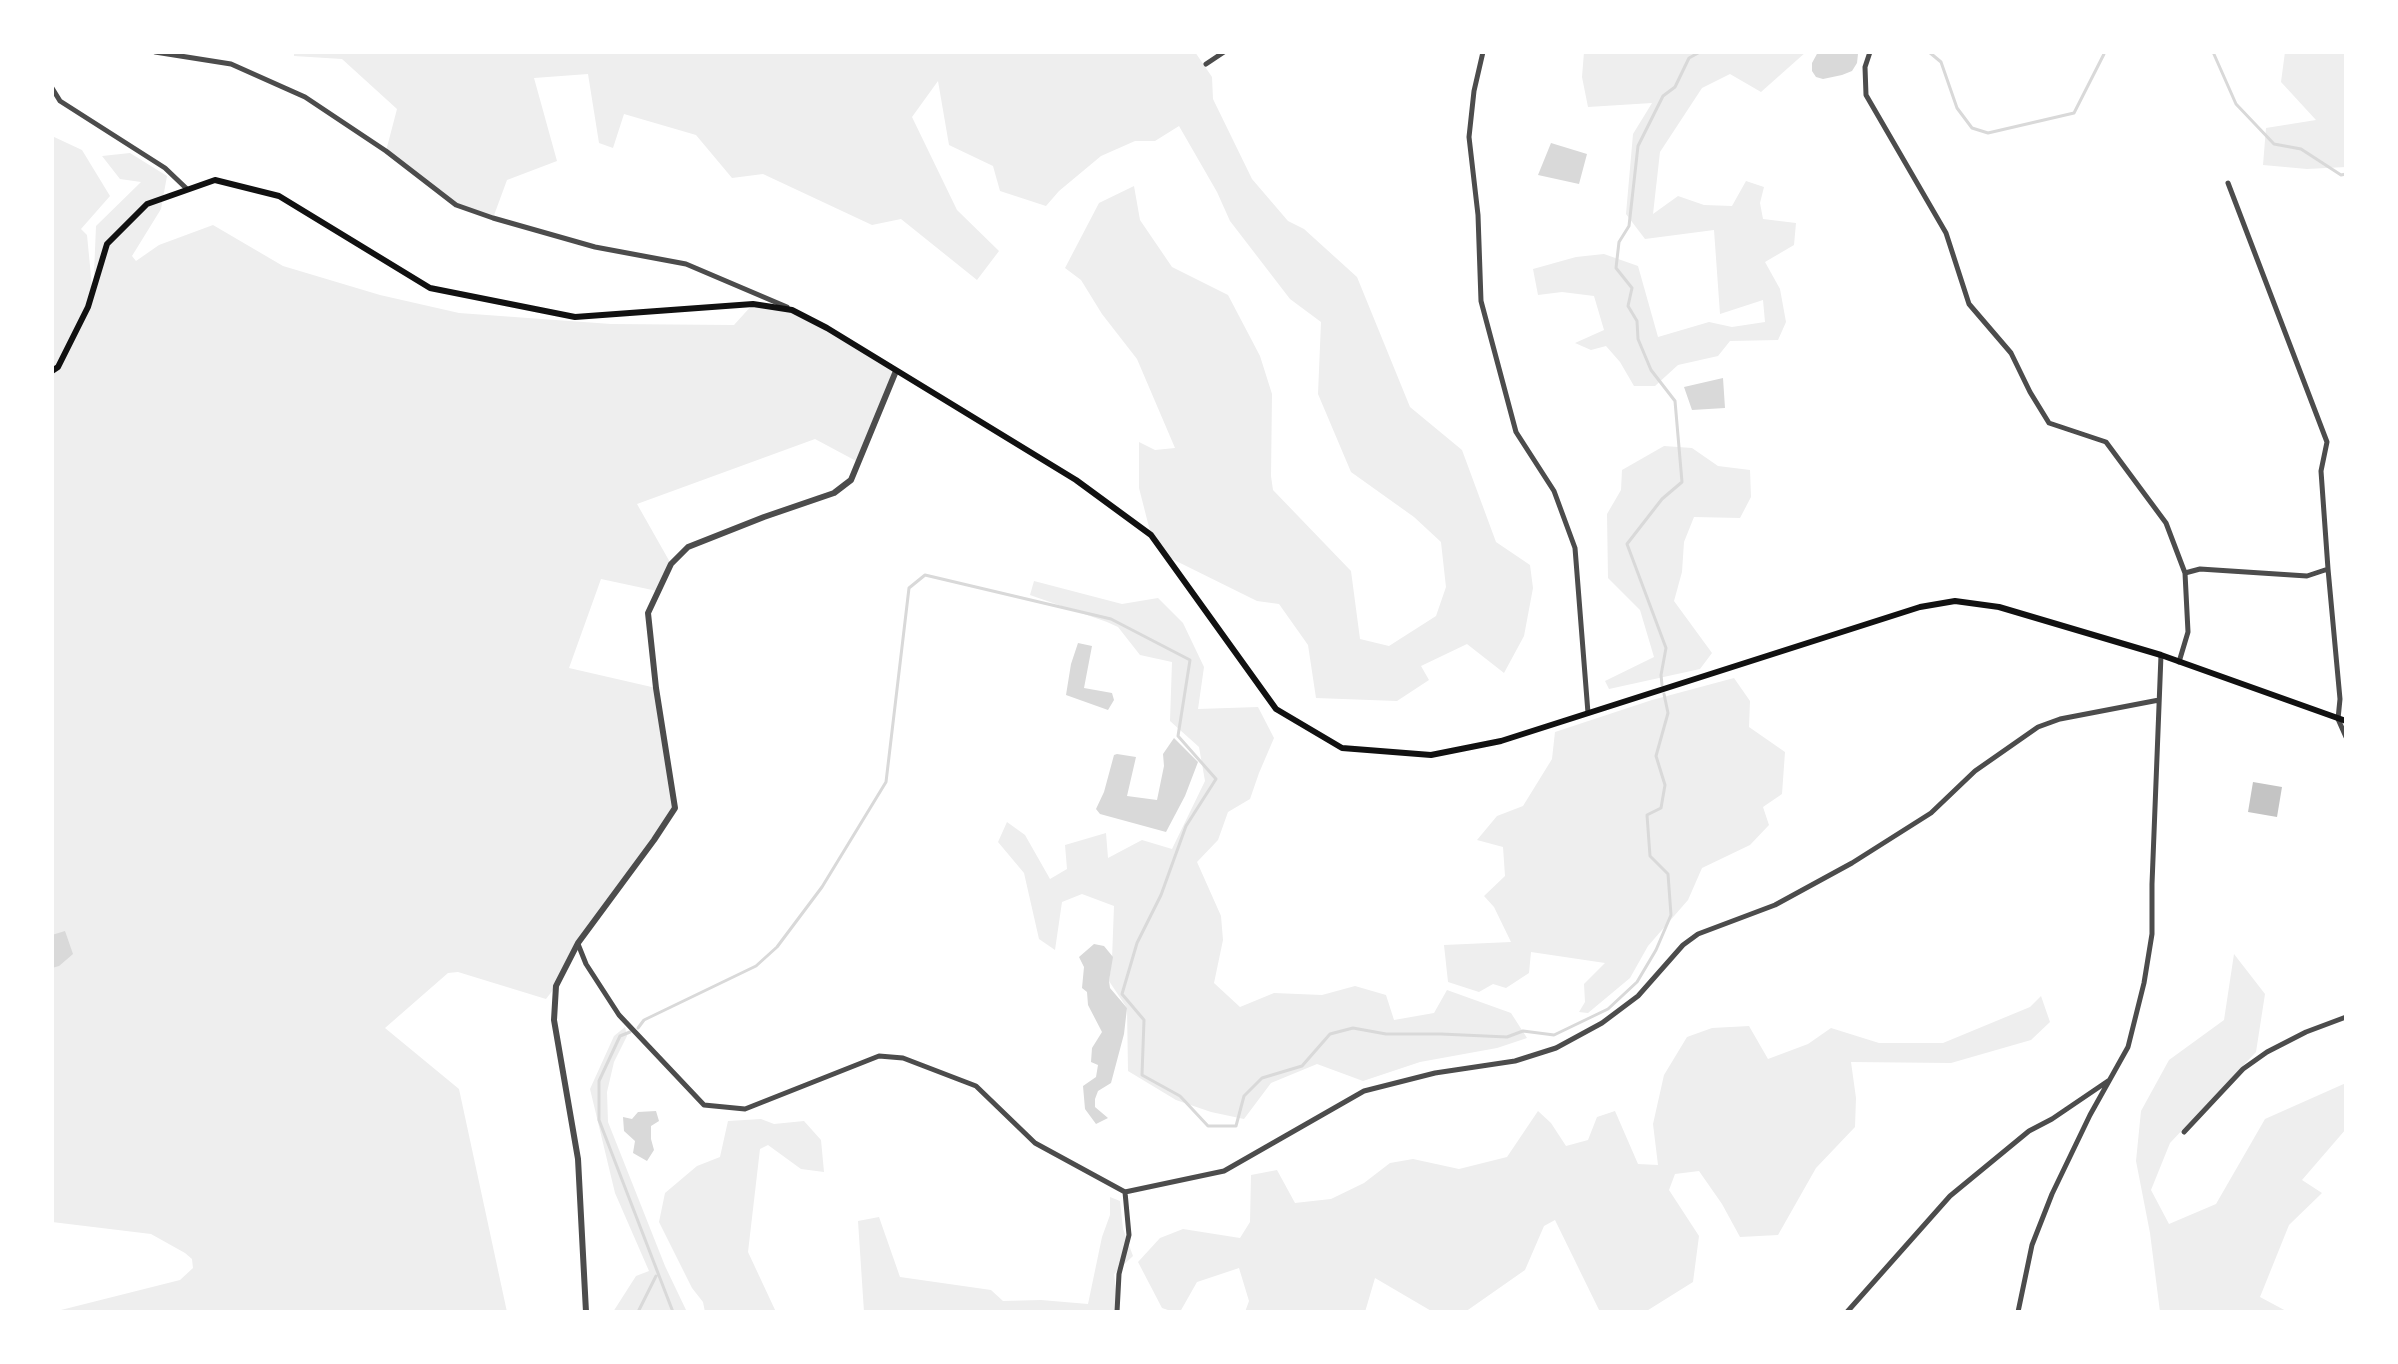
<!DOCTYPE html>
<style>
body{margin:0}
#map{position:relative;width:2398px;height:1364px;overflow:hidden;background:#fff;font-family:"Roboto Serif",serif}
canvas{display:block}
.frame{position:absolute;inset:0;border:54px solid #fff;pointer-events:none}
</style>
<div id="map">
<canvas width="2398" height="1364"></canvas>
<div class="frame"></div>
</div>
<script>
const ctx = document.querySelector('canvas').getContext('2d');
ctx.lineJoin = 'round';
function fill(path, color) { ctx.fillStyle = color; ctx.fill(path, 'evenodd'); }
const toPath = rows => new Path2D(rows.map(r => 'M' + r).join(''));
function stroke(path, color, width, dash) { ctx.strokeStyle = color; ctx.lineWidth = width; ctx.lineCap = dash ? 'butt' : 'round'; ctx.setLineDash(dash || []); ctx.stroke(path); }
const green = toPath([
 [294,52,1195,52,1212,77,1213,99,1252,179,1288,221,1304,229,1357,277,1410,407,1462,450,1496,542,1530,565,1533,588,1524,636,1504,673,1467,644,1421,666,1429,680,1397,701,1316,698,1308,645,1279,604,1257,601,1168,557,1151,535,1139,488,1139,442,1155,450,1175,448,1137,359,1102,314,1081,280,1065,268,1099,203,1134,186,1140,220,1172,267,1228,295,1260,356,1272,394,1271,476,1273,490,1351,571,1360,639,1389,646,1436,616,1446,587,1441,542,1414,517,1351,472,1318,394,1321,322,1290,299,1230,221,1217,192,1179,126,1155,141,1135,141,1101,156,1059,191,1046,206,1000,191,993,166,949,145,938,81,912,117,957,210,999,251,977,280,901,219,872,225,763,174,732,178,696,135,624,114,613,148,599,143,588,74,534,78,557,161,507,180,493,218,456,205,386,151,397,109,342,59,294,56],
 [1584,52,1806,52,1761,92,1730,74,1702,88,1660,152,1653,214,1678,196,1704,205,1732,206,1746,181,1764,187,1760,203,1763,219,1796,223,1794,245,1765,262,1780,289,1786,322,1778,340,1730,341,1718,356,1678,365,1655,386,1634,386,1620,362,1606,346,1591,350,1575,343,1604,330,1594,296,1562,292,1538,295,1533,269,1576,257,1604,254,1638,266,1658,337,1709,322,1732,327,1765,322,1763,300,1720,314,1714,230,1645,239,1626,214,1633,134,1652,103,1588,107,1582,77],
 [2285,52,2346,52,2346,167,2307,169,2263,165,2266,128,2316,120,2281,82],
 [52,136,82,150,110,196,81,229,87,235,93,297,96,226,141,182,120,179,102,156,130,153,167,176,161,209,132,256,136,261,159,245,213,225,283,266,380,295,459,313,611,324,734,325,753,304,792,310,896,371,858,462,815,439,637,504,671,564,657,591,601,579,569,668,656,688,675,808,578,943,556,986,546,999,458,972,448,973,385,1028,459,1089,507,1312,53,1312,180,1280,193,1268,192,1259,185,1253,151,1234,52,1222],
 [1664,446,1692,448,1718,466,1750,470,1751,497,1740,518,1694,517,1684,542,1682,572,1674,601,1712,653,1700,669,1609,689,1605,681,1654,657,1640,610,1608,578,1607,514,1621,490,1622,470],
 [1034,581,1122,604,1158,598,1183,623,1204,667,1198,709,1258,707,1274,738,1259,773,1250,799,1228,812,1218,840,1197,862,1221,916,1223,940,1214,983,1240,1007,1274,993,1322,995,1355,986,1386,995,1394,1020,1434,1013,1447,990,1511,1013,1527,1038,1497,1048,1420,1062,1363,1081,1317,1064,1271,1083,1244,1119,1211,1112,1176,1100,1128,1071,1127,1008,1109,981,1112,959,1114,906,1082,894,1062,902,1055,950,1039,939,1024,873,998,842,1007,822,1025,835,1050,879,1067,869,1065,845,1106,833,1108,858,1142,840,1172,849,1205,781,1199,747,1170,721,1172,662,1140,655,1118,627,1107,622,1030,595],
 [1734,678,1750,701,1749,727,1785,752,1782,794,1763,807,1769,825,1750,845,1702,868,1688,900,1648,946,1630,978,1588,1013,1579,1012,1585,1002,1584,984,1605,963,1531,952,1529,973,1506,988,1493,984,1479,992,1448,982,1444,945,1511,942,1494,907,1484,896,1505,876,1503,847,1477,840,1497,816,1523,806,1552,759,1555,732,1652,700],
 [2234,954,2265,994,2256,1052,2170,1143,2151,1190,2169,1224,2216,1204,2265,1119,2346,1083,2346,1129,2302,1180,2322,1193,2289,1225,2260,1297,2288,1312,2160,1312,2150,1233,2136,1161,2141,1111,2169,1060,2224,1020],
 [2041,996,2050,1022,2031,1040,1951,1063,1851,1062,1856,1098,1855,1127,1816,1168,1778,1235,1740,1237,1722,1204,1699,1171,1675,1174,1669,1190,1699,1236,1693,1282,1645,1312,1600,1312,1555,1220,1544,1226,1525,1270,1465,1312,1433,1312,1375,1278,1365,1312,1245,1312,1249,1301,1239,1268,1197,1282,1180,1312,1174,1312,1162,1308,1138,1262,1160,1238,1183,1229,1240,1238,1250,1222,1251,1175,1277,1170,1295,1203,1331,1199,1364,1183,1390,1163,1413,1159,1459,1169,1507,1157,1538,1111,1551,1123,1566,1146,1588,1140,1597,1117,1615,1111,1638,1164,1658,1165,1653,1124,1664,1075,1687,1037,1712,1028,1749,1026,1768,1059,1808,1044,1831,1028,1879,1043,1943,1043,2030,1007],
 [625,1027,627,1036,614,1062,607,1092,608,1122,665,1266,687,1312,613,1312,636,1276,649,1271,615,1193,590,1089,614,1036],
 [761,1119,774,1124,804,1121,821,1140,824,1172,801,1169,768,1145,760,1149,748,1252,776,1312,705,1312,703,1302,692,1288,659,1222,665,1193,697,1166,720,1157,728,1121],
 [1110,1197,1120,1201,1123,1229,1133,1256,1114,1274,1119,1312,864,1312,858,1221,879,1217,900,1277,991,1290,1003,1301,1041,1300,1088,1304,1102,1237,1110,1215]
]);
const water = toPath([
 [1818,52,1856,52,1858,54,1857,63,1852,71,1842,75,1823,79,1816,77,1812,71,1812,63],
 [1551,143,1587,154,1579,184,1538,175],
 [1723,378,1725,408,1692,410,1684,387],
 [1078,643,1092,646,1084,688,1112,693,1114,700,1108,710,1066,695,1071,664],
 [1174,738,1198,762,1185,796,1166,832,1100,814,1096,809,1104,792,1114,755,1117,754,1136,757,1127,796,1157,800,1164,766,1163,754],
 [65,931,73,954,59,966,52,968,52,935],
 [1094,944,1104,946,1113,957,1109,981,1110,988,1127,1008,1124,1034,1111,1083,1098,1091,1095,1099,1095,1107,1108,1118,1096,1124,1085,1109,1083,1086,1096,1077,1098,1065,1091,1062,1092,1048,1102,1032,1088,1005,1087,992,1082,988,1084,967,1079,957],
 [656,1111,659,1121,651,1126,651,1139,654,1150,647,1161,633,1153,635,1141,624,1131,623,1117,632,1119,638,1112]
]);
const stream = toPath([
 [1929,52,1941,62,1957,108,1972,128,1988,133,2074,113,2104,54],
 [2213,52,2236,104,2274,144,2301,149,2341,175,2346,174],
 [1662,685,1661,675,1666,648,1627,544,1662,499,1682,482,1675,401,1651,370,1638,339,1637,321,1628,306,1632,288,1616,268,1619,242,1629,226,1638,146,1663,96,1675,87,1689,58,1700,52],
 [638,1028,644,1020,756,966,777,947,822,887,886,782,909,588,925,575,1111,619,1190,660,1178,736,1216,779,1186,826,1161,895,1137,943,1122,994,1144,1020,1142,1075,1180,1096,1208,1126,1236,1126,1244,1096,1262,1078,1302,1066,1330,1034,1353,1028,1386,1034,1441,1034,1507,1037,1523,1031,1554,1035,1608,1009,1637,982,1656,950,1671,915,1668,874,1650,856,1647,815,1661,808,1665,785,1656,756,1668,713,1664,694],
 [630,1032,620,1036,599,1081,599,1120,673,1312],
 [638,1312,656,1276]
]);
const building = toPath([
 [2253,782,2282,787,2277,817,2248,812]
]);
const minor = toPath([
 [155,52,231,64,305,97,386,151,456,205,493,218,595,247,686,264,787,307],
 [1483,52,1474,91,1469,137,1478,215,1481,301,1516,432,1554,491,1575,548,1588,713],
 [1870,52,1865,67,1866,95,1946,233,1969,304,2011,353,2030,392,2049,423,2106,442,2166,523,2185,573,2188,632,2179,662],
 [1206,64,1224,52],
 [52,88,60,101,165,168,187,189],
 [2228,183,2327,442,2321,471,2328,569,2340,699,2338,719,2346,737],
 [2185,573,2200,569,2307,576,2328,569],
 [578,944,586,964,619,1015,704,1105,745,1109,879,1056,903,1058,976,1086,1035,1143,1125,1192,1224,1171,1364,1091,1435,1073,1515,1061,1556,1048,1602,1023,1638,996,1683,945,1698,934,1775,905,1852,863,1931,813,1975,771,2038,727,2060,719,2159,700],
 [2184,1132,2243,1069,2267,1052,2306,1032,2346,1017],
 [1117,1312,1119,1274,1129,1235,1125,1192],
 [1847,1312,1950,1196,2029,1131,2052,1119,2108,1081],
 [2018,1312,2032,1245,2052,1194,2090,1115,2128,1047,2144,983,2152,934,2152,884,2161,655]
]);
const tertiary = toPath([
 [586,1312,578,1159,554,1020,556,986,578,943,654,840,675,808,656,688,648,613,671,564,688,547,764,517,834,493,851,480,896,371]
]);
const secondary = toPath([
 [52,371,58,367,88,307,107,244,147,204,215,180,279,196,430,288,575,317,753,304,792,310,827,328,1076,480,1151,535,1276,709,1342,748,1431,755,1501,741,1920,607,1955,601,1999,607,2161,655,2346,721]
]);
fill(green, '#eee');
fill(water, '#d9d9d9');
stroke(stream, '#d9d9d9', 3);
fill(building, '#c4c4c4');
stroke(minor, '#4c4c4c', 5);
stroke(tertiary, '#4c4c4c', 6);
stroke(secondary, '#111', 6);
</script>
